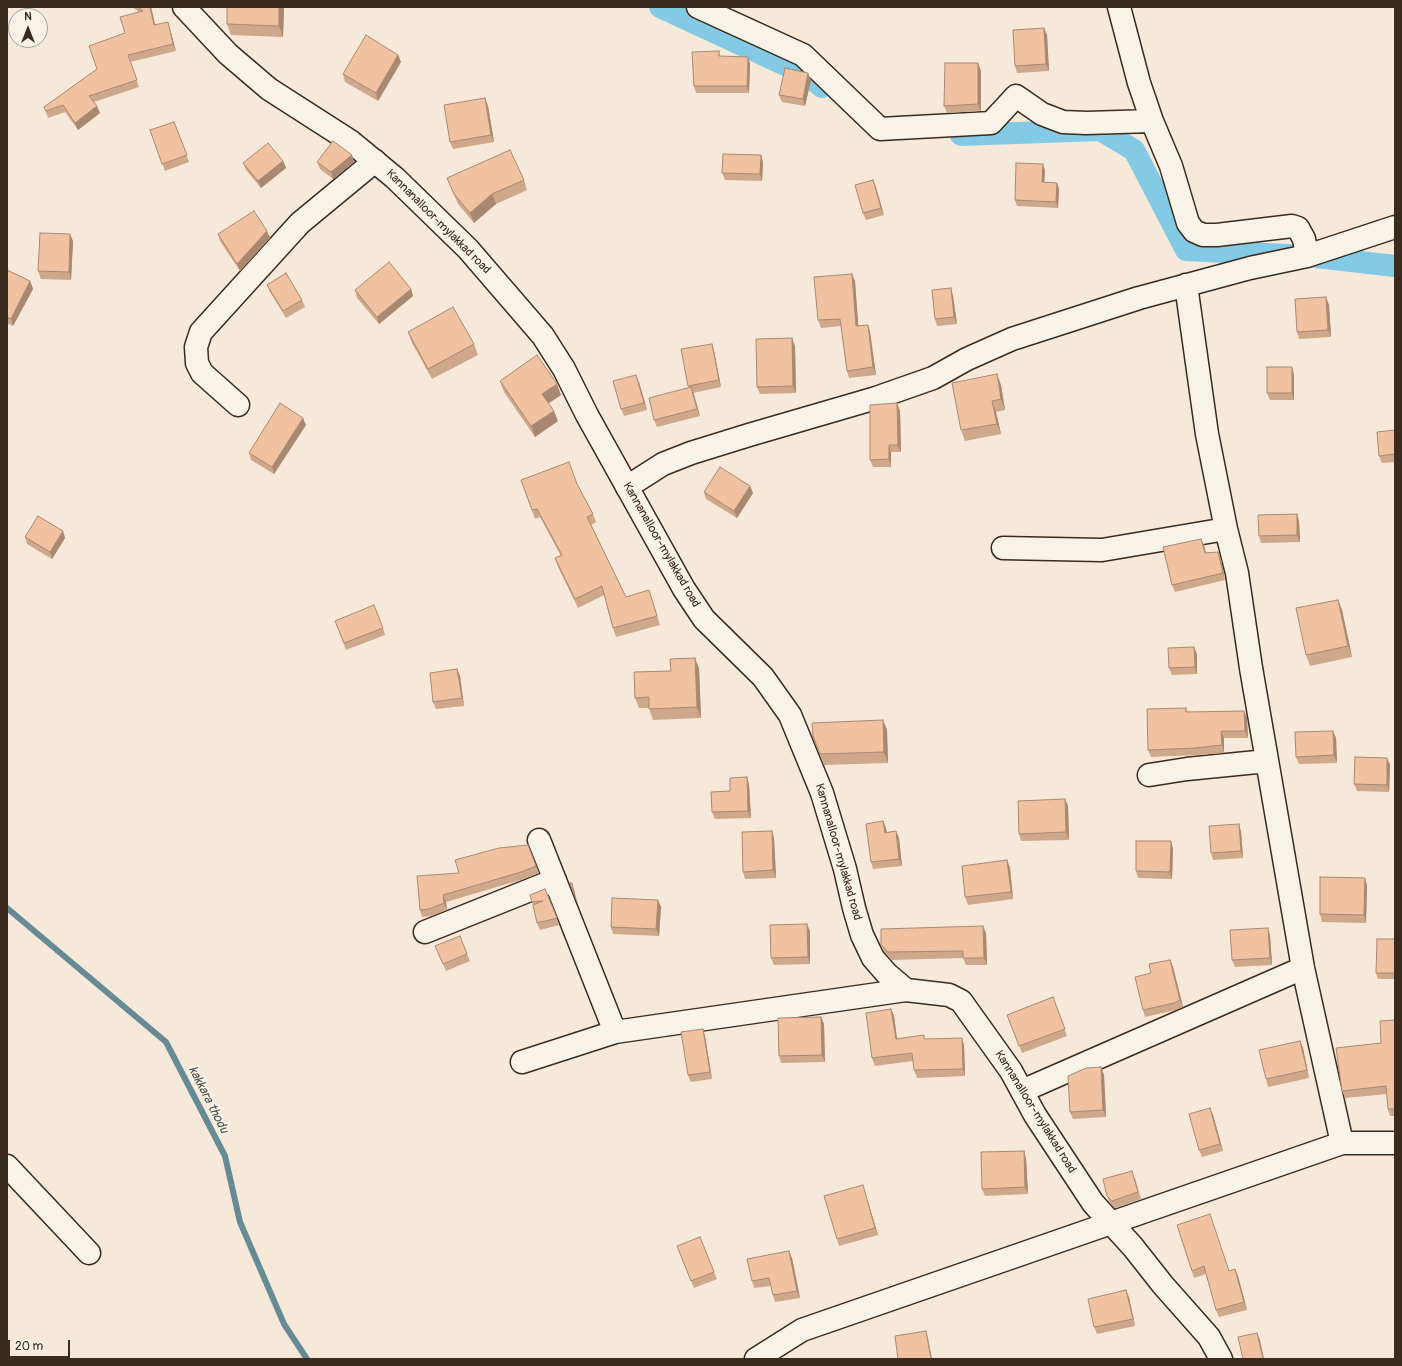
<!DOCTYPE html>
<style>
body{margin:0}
#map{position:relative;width:1402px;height:1366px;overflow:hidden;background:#f6e9da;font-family:Pangolin,sans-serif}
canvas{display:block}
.frame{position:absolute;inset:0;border:8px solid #3b2a1e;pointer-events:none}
.north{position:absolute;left:8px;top:8px;width:40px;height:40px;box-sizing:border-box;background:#f7f3e8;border:1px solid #aca397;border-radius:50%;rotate:0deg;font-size:11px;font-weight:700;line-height:16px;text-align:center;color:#3b2a1e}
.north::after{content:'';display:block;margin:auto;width:14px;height:18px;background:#3b2a1e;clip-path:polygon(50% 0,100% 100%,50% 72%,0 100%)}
.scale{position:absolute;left:8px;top:1340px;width:62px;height:18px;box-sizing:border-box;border:2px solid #3b2a1e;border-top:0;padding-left:5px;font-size:12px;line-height:14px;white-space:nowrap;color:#3b2a1e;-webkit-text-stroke:3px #f7f3e8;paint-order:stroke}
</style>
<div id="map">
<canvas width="1402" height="1366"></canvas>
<div class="frame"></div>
<div class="north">N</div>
<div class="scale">20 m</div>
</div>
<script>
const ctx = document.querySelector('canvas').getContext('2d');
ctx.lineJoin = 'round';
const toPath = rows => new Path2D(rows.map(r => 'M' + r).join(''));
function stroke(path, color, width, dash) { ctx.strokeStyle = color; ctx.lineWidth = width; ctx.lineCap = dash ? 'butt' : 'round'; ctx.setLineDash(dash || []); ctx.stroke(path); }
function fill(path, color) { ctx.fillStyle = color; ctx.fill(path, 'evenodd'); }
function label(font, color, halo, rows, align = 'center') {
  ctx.font = font + ' Pangolin,sans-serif'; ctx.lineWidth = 4; ctx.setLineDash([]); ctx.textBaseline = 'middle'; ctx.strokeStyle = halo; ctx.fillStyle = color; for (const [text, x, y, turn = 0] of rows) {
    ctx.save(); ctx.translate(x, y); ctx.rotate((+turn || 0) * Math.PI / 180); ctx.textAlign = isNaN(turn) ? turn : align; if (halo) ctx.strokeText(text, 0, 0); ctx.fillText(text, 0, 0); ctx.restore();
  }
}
const stream = toPath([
 [7,908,166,1042,225,1156,240,1222,284,1324,307,1359]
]);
const canal = toPath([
 [660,7,809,76,822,87],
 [961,135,1100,130,1134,150,1186,250,1307,256,1395,266]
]);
const minor = toPath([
 [698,7,803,55,880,129,991,123,1016,96,1042,114,1063,122,1086,123,1152,121],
 [1119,7,1139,83,1152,121,1171,166,1188,223,1194,231,1203,235,1217,235,1292,226,1298,228,1304,239,1307,256],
 [1186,285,1207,434,1226,529,1237,573,1251,668,1303,968,1342,1143],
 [238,405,202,373,197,363,196,347,201,332,300,223,375,161],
 [627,487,663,464,691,453,749,435,876,398,933,378,967,359,1012,339,1139,298,1250,268,1307,256,1395,227],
 [1003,548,1102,550,1226,529],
 [1149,775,1187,769,1267,761],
 [539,840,615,1032],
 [425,932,555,880],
 [522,1062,615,1032,906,990],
 [1022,1091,1303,968],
 [7,1166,89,1253],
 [756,1359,802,1330,1342,1143,1395,1143]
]);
const major = toPath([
 [184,7,228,54,269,89,350,141,395,178,468,249,543,336,564,369,587,415,684,589,704,619,763,677,790,715,822,793,845,869,854,908,862,935,873,958,887,974,906,990,949,995,961,1001,1011,1071,1035,1115,1093,1203,1133,1247,1163,1285,1209,1337,1221,1359]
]);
const wall = toPath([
 [132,7,151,7,155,25,170,29,176,51,130,62,139,87,94,102,100,113,78,130,65,112,48,118,44,107,97,69,125,33,139,12],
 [284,7,283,37,231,35,227,24],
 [1044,28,1047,35,1049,71,1017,73,1015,66],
 [719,51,720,56,750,64,749,93,696,93,694,86],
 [398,55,401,62,378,101,345,82,343,74],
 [981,71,981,111,947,113,944,106],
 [811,80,805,106,782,102,779,95],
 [485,98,488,106,494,142,453,149,450,142],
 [174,122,189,162,165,171,150,130],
 [352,155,354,162,333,179,320,169,317,162],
 [283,161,286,168,261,188,246,170,243,163],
 [763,162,762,181,725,180,722,173],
 [1043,164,1045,171,1044,182,1057,183,1059,189,1058,208,1017,206,1015,200],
 [447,178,524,180,527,190,496,204,474,223,458,204],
 [873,180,884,215,866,220,863,213],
 [267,231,270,238,240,271,220,241,218,234],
 [73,241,71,280,41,279,38,271],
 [7,270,30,281,33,289,13,326,7,323],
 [855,281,858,326,868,325,870,332,876,375,849,378,847,371,841,326,821,328,818,320],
 [267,285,302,300,305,307,286,318,270,292],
 [951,288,953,296,957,324,937,326,935,319],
 [411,289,413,296,379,324,357,298,355,290],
 [1329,305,1331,337,1299,339,1297,332],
 [408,332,474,344,478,355,432,379,412,343],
 [712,344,714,351,721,387,693,393,700,416,657,427,654,420,689,388,688,386],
 [795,346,796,393,760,394,757,387],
 [1294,375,1294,400,1270,400,1267,393],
 [500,381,561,395,549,403,558,421,535,437,504,392],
 [639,382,647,410,624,416,621,409],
 [1001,385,1005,410,996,412,1001,434,965,441,961,430],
 [900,411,901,452,891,452,891,467,873,467,870,460],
 [306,425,274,474,251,460,249,453],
 [1395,430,1395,462,1382,463,1379,456],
 [521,480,577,484,593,514,596,522,591,525,626,597,652,599,660,625,616,637,613,628,604,595,578,608,558,567,555,558,561,556,540,517,535,519],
 [750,486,753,493,737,518,706,499,704,492],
 [1299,521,1300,542,1261,543,1259,536],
 [63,531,65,538,52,559,27,544,25,537],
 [1204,545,1206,553,1218,552,1221,559,1225,580,1175,592,1172,585],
 [1338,600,1342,610,1352,657,1310,666,1306,655],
 [335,621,383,628,385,635,346,650],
 [1197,654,1197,674,1172,675,1169,668],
 [699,668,701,718,653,720,649,708,639,708,635,698,671,671],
 [457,669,460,676,464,706,436,709,433,702],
 [1186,708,1188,712,1244,711,1247,718,1248,738,1224,738,1224,753,1198,755,1151,757,1148,750],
 [883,720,887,730,888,763,824,765,813,736],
 [1333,731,1336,738,1337,763,1299,764,1296,757],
 [1387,758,1390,765,1389,792,1357,791,1354,784],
 [749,784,751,818,715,819,712,812,730,791],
 [1065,799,1068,806,1069,840,1021,841,1019,834],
 [883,821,887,832,896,831,899,838,902,866,873,869,871,862],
 [1241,831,1243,858,1213,860,1211,853],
 [774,838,776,878,745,879,743,872],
 [528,845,539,873,524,879,446,902,447,910,431,916,422,917,420,910,459,873],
 [1173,849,1172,879,1138,878,1136,871],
 [1007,860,1010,868,1013,899,968,905,965,897],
 [1365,878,1367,886,1366,923,1322,922,1320,914],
 [545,889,559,925,540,930,537,923,532,902],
 [658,900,661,907,659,936,613,934,611,927],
 [810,931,810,964,774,965,771,958],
 [986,933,987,965,966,965,963,958,891,960,884,951,881,944],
 [1270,935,1272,965,1235,967,1232,960],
 [1395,939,1395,979,1378,979,1376,973],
 [435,946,467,954,470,961,446,971],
 [1170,960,1173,967,1183,1007,1176,1010,1145,1017,1143,1010,1151,973],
 [1053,997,1067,1036,1022,1053,1007,1015],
 [891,1009,894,1016,897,1038,925,1039,964,1045,965,1076,917,1078,914,1070,913,1061,875,1066,872,1058],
 [821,1017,824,1024,825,1062,781,1063,779,1056],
 [1395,1020,1395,1116,1390,1116,1388,1109,1387,1094,1345,1098,1342,1091,1381,1043],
 [705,1036,712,1079,691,1082,688,1075],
 [1300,1041,1303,1048,1309,1078,1268,1087,1266,1079],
 [1101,1067,1104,1075,1106,1117,1073,1119,1070,1112],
 [1213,1115,1223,1151,1202,1157,1199,1150],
 [1026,1158,1028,1194,985,1196,982,1189],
 [1135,1178,1141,1199,1115,1208,1110,1203,1107,1196],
 [865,1192,878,1235,839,1246,837,1239],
 [1177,1225,1229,1271,1235,1269,1238,1276,1247,1310,1219,1317,1216,1310,1206,1274,1194,1278],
 [680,1254,714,1272,717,1279,694,1288],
 [792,1258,800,1298,775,1302,773,1295,771,1286,754,1288,752,1281],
 [1129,1297,1135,1326,1097,1334,1094,1327]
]);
const shadedWall = toPath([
 [150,7,151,7,157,32,154,25],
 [279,7,284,7,283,37,279,26],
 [168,22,170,29,176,51,173,44],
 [1044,28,1047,35,1049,71,1046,64],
 [398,55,401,62,378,101,376,93],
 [748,57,750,64,749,93,747,86],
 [978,63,981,71,981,111,978,104],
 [808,73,811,80,805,106,803,99],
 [485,98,488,106,494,142,491,135],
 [97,106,100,113,78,130,75,123],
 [352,155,354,162,333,179,331,172],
 [761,155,763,162,762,181,760,174],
 [283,161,286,168,261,188,258,181],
 [1043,164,1045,171,1044,188,1042,182],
 [873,180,876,187,884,215,881,208],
 [1057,183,1059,189,1058,208,1056,202],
 [492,194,496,204,474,223,470,213],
 [267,231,270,238,240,271,237,264],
 [70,234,73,241,71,280,69,272],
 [852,274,855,281,859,334,856,326],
 [30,281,33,289,13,326,11,319],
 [951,288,953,296,957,324,954,317],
 [411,289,413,296,379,324,377,317],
 [1326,297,1329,305,1331,337,1328,330],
 [868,325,870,332,876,375,873,367],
 [792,338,795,346,796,393,793,386],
 [712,344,714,351,721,387,719,380],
 [1292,367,1294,375,1294,400,1292,393],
 [997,374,1001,385,1005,410,1001,399],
 [636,375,639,382,647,410,644,403],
 [557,384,561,395,546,405,542,394],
 [691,387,694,394,700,416,697,409],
 [992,401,996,412,1001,434,997,424],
 [897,403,900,411,901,452,898,445],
 [554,411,558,421,535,437,531,426],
 [303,418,306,425,274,474,272,467],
 [889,445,891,452,891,467,889,459],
 [750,486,753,493,737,518,734,511],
 [1297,514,1299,521,1300,542,1297,535],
 [63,531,65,538,52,559,50,552],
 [1201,539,1204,545,1207,560],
 [1218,552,1221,559,1225,580,1223,573],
 [1338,600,1342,610,1352,657,1348,646],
 [1194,647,1197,654,1197,674,1195,667],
 [695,658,699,668,701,718,697,707],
 [457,669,460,676,464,706,462,698],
 [1244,711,1247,718,1248,738,1245,731],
 [883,720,887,730,888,763,884,752],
 [1221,731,1224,738,1224,753,1222,745],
 [1333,731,1336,738,1337,763,1334,755],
 [1387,758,1390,765,1389,792,1387,785],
 [747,777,749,784,751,818,748,811],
 [1065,799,1068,806,1069,840,1066,832],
 [883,821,886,828,888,839,885,833],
 [1239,824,1241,831,1243,858,1241,851],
 [772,831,774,838,776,878,773,870],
 [896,831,899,838,902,866,899,859],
 [1171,841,1173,849,1172,879,1170,872],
 [1007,860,1010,868,1013,899,1011,892],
 [1365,878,1367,886,1366,923,1364,915],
 [572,883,578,904,575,897],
 [443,895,446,902,447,910,444,903],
 [658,900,661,907,659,936,656,929],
 [807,924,810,931,810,964,808,957],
 [983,926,986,933,987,965,984,958],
 [1268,928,1270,935,1272,965,1270,958],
 [1170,960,1173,967,1183,1007,1180,1000],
 [891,1009,894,1016,898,1046,896,1039],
 [821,1017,824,1024,825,1062,822,1055],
 [703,1029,705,1036,712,1079,710,1072],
 [962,1038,964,1045,965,1076,963,1069],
 [1300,1041,1303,1048,1309,1078,1307,1070],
 [1101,1067,1104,1075,1106,1117,1103,1110],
 [1210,1108,1213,1115,1223,1151,1220,1144],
 [1024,1151,1026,1158,1028,1194,1025,1187],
 [863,1185,865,1192,878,1235,875,1228],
 [789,1251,792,1258,800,1298,797,1291],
 [1235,1269,1238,1276,1247,1310,1244,1302],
 [1126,1290,1129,1297,1135,1326,1133,1319],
 [926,1331,928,1338,932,1359,931,1359],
 [1257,1333,1260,1340,1264,1359,1263,1359]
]);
const building = toPath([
 [138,7,150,7,154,25,168,22,173,44,128,55,137,80,89,96,97,106,75,123,63,105,46,111,44,107,97,69,89,46,125,33,120,17,143,11,138,7],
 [227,7,279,7,279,26,227,24,227,7],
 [1044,28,1046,64,1015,66,1013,30,1044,28],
 [366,35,398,55,376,93,343,74,366,35],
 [719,51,719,56,748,57,747,86,694,86,692,52,719,51],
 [945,63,978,63,978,104,944,106,945,63],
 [785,68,808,73,803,99,779,95,785,68],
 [485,98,491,135,450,142,444,105,485,98],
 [174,122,187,155,162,164,150,130,174,122],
 [333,141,352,155,331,172,317,162,333,141],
 [268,143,283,161,258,181,243,163,268,143],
 [510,150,524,180,492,194,470,213,454,194,447,178,510,150],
 [723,154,761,155,760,174,722,173,723,154],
 [1016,163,1043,164,1042,182,1057,183,1056,202,1015,200,1016,163],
 [873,180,881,208,863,213,855,185,873,180],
 [254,211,267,231,237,264,218,234,254,211],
 [40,233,70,234,69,272,38,271,40,233],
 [389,262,411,289,377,317,355,290,389,262],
 [7,270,30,281,11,319,7,317,7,270],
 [286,273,302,300,283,311,267,285,286,273],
 [852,274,856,326,868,325,873,367,847,371,840,319,818,320,814,277,852,274],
 [951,288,954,317,935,319,932,290,951,288],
 [1326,297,1328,330,1297,332,1295,299,1326,297],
 [453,307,474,344,428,369,408,332,453,307],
 [792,338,793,386,757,387,756,339,792,338],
 [712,344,719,380,688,386,681,349,712,344],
 [537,355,557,384,542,394,554,411,531,426,500,381,537,355],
 [1267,367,1292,367,1292,393,1267,393,1267,367],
 [997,374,1001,399,992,401,997,424,961,430,952,383,997,374],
 [636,375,644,403,621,409,613,381,636,375],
 [691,387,697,409,654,420,649,398,691,387],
 [280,403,303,418,272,467,249,453,280,403],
 [897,403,898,445,889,445,889,459,870,460,870,405,897,403],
 [1395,430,1395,454,1379,456,1377,432,1395,430],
 [569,462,577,484,593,514,587,517,626,597,649,590,657,616,613,628,602,586,575,599,555,558,562,555,537,509,532,510,521,480,569,462],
 [720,467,750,486,734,511,704,492,720,467],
 [1297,514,1297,535,1259,536,1258,515,1297,514],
 [38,516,63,531,50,552,25,537,38,516],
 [1201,539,1205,553,1218,552,1223,573,1172,585,1163,547,1201,539],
 [1338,600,1348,646,1306,655,1296,608,1338,600],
 [374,605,383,628,344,643,335,621,374,605],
 [1194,647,1195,667,1169,668,1168,648,1194,647],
 [695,658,697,707,649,709,649,697,635,698,634,672,671,671,670,659,695,658],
 [457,669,462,698,433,702,430,673,457,669],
 [1186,708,1186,712,1244,711,1245,731,1221,731,1222,745,1195,748,1148,750,1147,709,1186,708],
 [883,720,884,752,820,754,813,736,812,723,883,720],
 [1333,731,1334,755,1296,757,1295,732,1333,731],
 [1355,757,1387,758,1387,785,1354,784,1355,757],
 [747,777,748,811,712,812,711,792,730,791,730,778,747,777],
 [1065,799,1066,832,1019,834,1018,801,1065,799],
 [883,821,885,833,896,831,899,859,871,862,866,824,883,821],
 [1239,824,1241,851,1211,853,1209,826,1239,824],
 [772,831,773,870,743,872,742,832,772,831],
 [1136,841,1171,841,1170,872,1136,871,1136,841],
 [528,845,536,866,521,872,443,895,444,903,429,909,420,910,417,876,459,873,455,860,499,848,528,845],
 [1007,860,1011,892,965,897,962,866,1007,860],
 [1320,877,1365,878,1364,915,1320,914,1320,877],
 [570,883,572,883,575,897,570,883],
 [545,889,557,918,537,923,533,905,543,901,532,902,530,895,545,889],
 [612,898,658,900,656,929,611,927,612,898],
 [807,924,808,957,771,958,770,925,807,924],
 [983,926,984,958,963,958,963,951,888,952,881,944,881,929,983,926],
 [1268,928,1270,958,1232,960,1230,930,1268,928],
 [460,936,467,954,443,964,435,946,460,936],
 [1377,939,1395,939,1395,973,1376,973,1377,939],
 [1170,960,1180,1000,1174,1003,1143,1010,1135,977,1151,973,1149,964,1170,960],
 [1053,997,1065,1029,1019,1046,1007,1015,1053,997],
 [891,1009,896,1039,924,1035,924,1039,962,1038,963,1069,914,1070,912,1053,872,1058,866,1013,891,1009],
 [821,1017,822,1055,779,1056,778,1018,821,1017],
 [1395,1020,1395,1109,1388,1109,1386,1086,1342,1091,1336,1048,1381,1043,1380,1021,1395,1020],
 [703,1029,710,1072,688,1075,681,1032,703,1029],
 [1300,1041,1307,1070,1266,1079,1259,1050,1300,1041],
 [1101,1067,1103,1110,1070,1112,1068,1076,1086,1068,1101,1067],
 [1210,1108,1220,1144,1199,1150,1189,1114,1210,1108],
 [1024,1151,1025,1187,982,1189,981,1152,1024,1151],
 [1132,1171,1138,1192,1112,1201,1107,1196,1103,1179,1132,1171],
 [863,1185,875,1228,837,1239,824,1196,863,1185],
 [1210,1214,1229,1271,1235,1269,1244,1302,1216,1310,1204,1266,1192,1271,1177,1225,1210,1214],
 [700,1237,714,1272,691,1281,677,1246,700,1237],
 [789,1251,797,1291,773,1295,769,1278,752,1281,747,1259,789,1251],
 [1126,1290,1133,1319,1094,1327,1088,1299,1126,1290],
 [926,1331,931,1359,898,1359,895,1336,926,1331],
 [1257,1333,1263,1359,1243,1359,1238,1337,1257,1333]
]);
const streetNames = [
 ["Kannanalloor-mylakkad road",438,222,45],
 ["Kannanalloor-mylakkad road",661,545,60],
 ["Kannanalloor-mylakkad road",838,852,74],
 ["Kannanalloor-mylakkad road",1035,1112,58]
];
const waterNames = [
 ["kakkara thodu",208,1100,63]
];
stroke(stream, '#668b95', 6);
stroke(canal, '#83cbe4', 22);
stroke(minor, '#3b2a1e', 25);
stroke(major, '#3b2a1e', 25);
stroke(minor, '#f7f3e8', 22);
stroke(major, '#f7f3e8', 22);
fill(wall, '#cfa78a');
fill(shadedWall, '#a98871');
fill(building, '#f1c2a1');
stroke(building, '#a98871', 1);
label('12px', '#3b2a1e', '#f7f3e8', streetNames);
label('italic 13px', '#4d5250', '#f7f3e8', waterNames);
</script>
